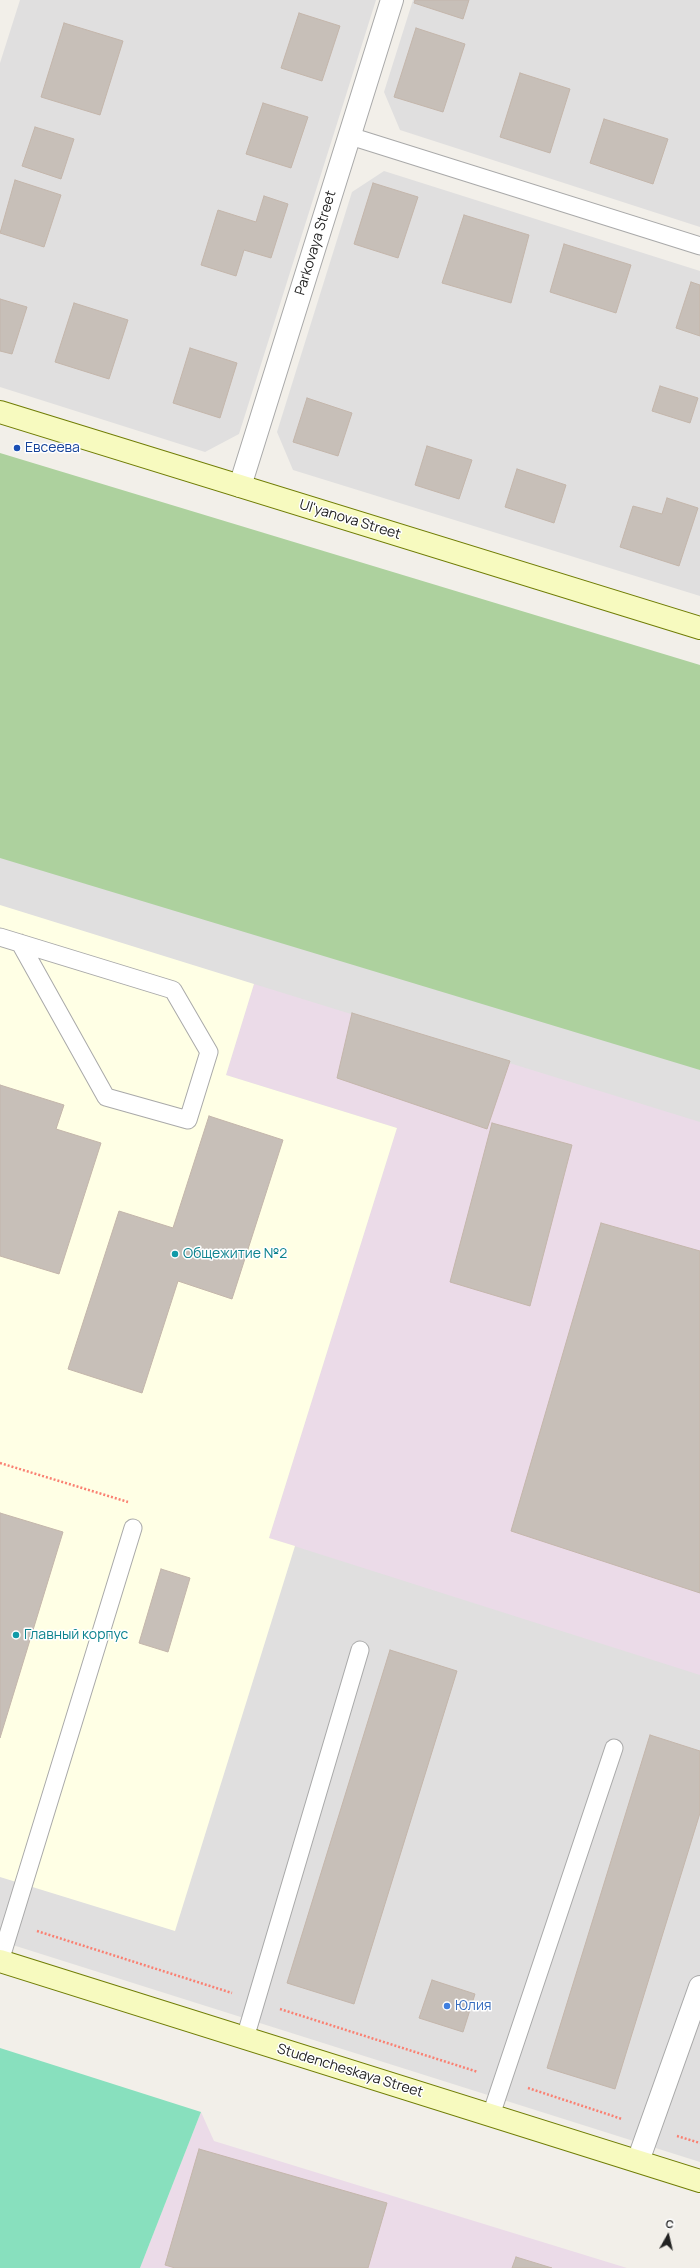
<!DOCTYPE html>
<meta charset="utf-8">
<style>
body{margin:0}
#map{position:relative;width:700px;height:2268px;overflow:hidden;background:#f2efe9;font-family:Manrope,sans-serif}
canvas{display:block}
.north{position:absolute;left:648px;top:2216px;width:40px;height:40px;-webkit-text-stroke:3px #fff;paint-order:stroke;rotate:8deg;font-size:11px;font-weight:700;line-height:16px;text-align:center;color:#222}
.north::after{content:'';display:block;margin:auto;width:14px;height:18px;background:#222;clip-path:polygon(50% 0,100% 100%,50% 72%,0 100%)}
</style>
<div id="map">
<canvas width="700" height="2268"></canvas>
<div class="north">С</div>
</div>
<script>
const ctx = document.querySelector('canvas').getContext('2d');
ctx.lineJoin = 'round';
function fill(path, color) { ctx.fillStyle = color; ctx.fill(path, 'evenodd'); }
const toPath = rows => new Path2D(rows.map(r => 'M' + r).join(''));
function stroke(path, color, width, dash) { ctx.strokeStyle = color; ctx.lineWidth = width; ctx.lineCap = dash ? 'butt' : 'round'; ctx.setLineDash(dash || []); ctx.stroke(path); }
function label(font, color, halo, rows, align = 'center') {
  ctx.font = font + ' Manrope,sans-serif'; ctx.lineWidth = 3; ctx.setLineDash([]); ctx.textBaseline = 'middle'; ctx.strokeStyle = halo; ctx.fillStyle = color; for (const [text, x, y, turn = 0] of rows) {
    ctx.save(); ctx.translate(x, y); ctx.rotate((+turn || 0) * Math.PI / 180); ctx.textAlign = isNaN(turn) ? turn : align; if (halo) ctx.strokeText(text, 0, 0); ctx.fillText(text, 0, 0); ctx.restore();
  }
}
const residential = toPath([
 [20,0,376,0,239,434,205,452,0,387,0,63],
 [413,0,700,0,700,227,400,130,384,92],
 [384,171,700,271,700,596,293,470,277,432,352,192],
 [0,461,700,674,700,2162,0,1941]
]);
const industrial = toPath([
 [254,984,700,1122,700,1675,269,1538,397,1128,226,1075],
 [201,2112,214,2141,627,2268,140,2268]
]);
const education = toPath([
 [0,905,254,984,226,1075,397,1128,269,1538,295,1546,175,1931,0,1877]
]);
const forest = toPath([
 [0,453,700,665,700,1070,0,858]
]);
const pitch = toPath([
 [0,2048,201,2112,140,2268,0,2268]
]);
const building = toPath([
 [415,0,469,0,463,19,414,3,415,0],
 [299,13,340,26,322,81,281,68,299,13],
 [64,23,123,41,100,115,41,97,64,23],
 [416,28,465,44,443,112,394,97,416,28],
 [520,73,570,89,550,153,500,137,520,73],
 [263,103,308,117,291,168,246,154,263,103],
 [604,119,668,139,653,184,590,163,604,119],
 [35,127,74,139,61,179,22,166,35,127],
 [15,180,61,195,44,247,0,233,15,180],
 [373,183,418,197,398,258,354,244,373,183],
 [264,196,288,204,271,258,244,250,236,276,201,265,218,210,256,222,264,196],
 [464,215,529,235,511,303,442,283,464,215],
 [564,244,631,265,616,313,550,292,564,244],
 [691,282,700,285,700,336,676,328,691,282],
 [0,299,27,307,12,354,0,351,0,299],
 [74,303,128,320,109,379,55,362,74,303],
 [190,348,237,363,220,418,173,403,190,348],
 [660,386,698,398,690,423,652,411,660,386],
 [307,398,352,413,338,456,293,442,307,398],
 [427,446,472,460,459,499,415,485,427,446],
 [517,469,566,485,554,523,505,507,517,469],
 [667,498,698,508,679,566,620,547,633,506,662,514,667,498],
 [352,1013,510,1061,487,1129,337,1078,352,1013],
 [0,1085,64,1105,56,1129,101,1143,59,1274,0,1256,0,1085],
 [209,1116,283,1140,232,1299,178,1281,142,1393,68,1369,119,1211,173,1228,209,1116],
 [492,1123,572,1145,530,1306,450,1282,492,1123],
 [601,1223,700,1251,700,1593,511,1531,601,1223],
 [0,1513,63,1532,0,1738,0,1513],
 [161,1569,190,1578,168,1652,139,1643,161,1569],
 [390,1650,457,1671,354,2004,287,1983,390,1650],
 [650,1735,700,1751,700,1813,615,2089,547,2068,650,1735],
 [432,1980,475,1994,463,2032,419,2018,432,1980],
 [199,2149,387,2203,368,2268,175,2268,165,2265,199,2149],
 [516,2257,552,2268,512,2268,516,2257]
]);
const path = toPath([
 [0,1463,128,1502],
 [37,1931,232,1993],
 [280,2009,478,2072],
 [528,2088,622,2119],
 [677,2136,700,2143]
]);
const lane = toPath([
 [350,136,700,246],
 [0,937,173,990,209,1052,188,1120,106,1097,20,943],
 [0,1961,133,1528],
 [245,2038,360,1650],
 [491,2115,614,1748]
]);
const street = toPath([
 [240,486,392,0],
 [638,2161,700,1987]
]);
const secondary = toPath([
 [0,412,700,628],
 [0,1961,700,2181]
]);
const markers = [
 [17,448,4,"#1a4fb4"],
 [175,1254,4,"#0f9aa8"],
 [16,1635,4,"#0f9aa8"],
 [447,2006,4,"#3f7fe0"]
];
const streetNames = [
 ["Parkovaya Street",316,243,-73],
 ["Ul'yanova Street",350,520,17],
 ["Studencheskaya Street",350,2071,17]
];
const transitNames = [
 ["Евсеева",25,448]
];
const cultureNames = [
 ["Общежитие №2",183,1254],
 ["Главный корпус",24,1635]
];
const shopNames = [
 ["Юлия",455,2006]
];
fill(residential, '#e0dfdf');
fill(industrial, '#ebdbe8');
fill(education, '#ffffe5');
fill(forest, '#add19e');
fill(pitch, '#88e0be');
fill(building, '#c7bfb8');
stroke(building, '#c4b6ab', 1);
stroke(lane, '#a9a9a9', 19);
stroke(street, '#a9a9a9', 24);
stroke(secondary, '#707d05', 24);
stroke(path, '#fa8072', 2.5, [2, 2]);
stroke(lane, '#fff', 17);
stroke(street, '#fff', 22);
stroke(secondary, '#f7fabf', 22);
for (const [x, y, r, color] of markers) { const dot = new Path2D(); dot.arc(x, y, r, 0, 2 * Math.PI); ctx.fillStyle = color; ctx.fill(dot); stroke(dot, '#fff', 1.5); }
label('14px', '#222', '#fff', streetNames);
label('14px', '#164399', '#fff', transitNames, 'left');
label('14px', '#0d838f', '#fff', cultureNames, 'left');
label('14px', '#366cbe', '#fff', shopNames, 'left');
</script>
